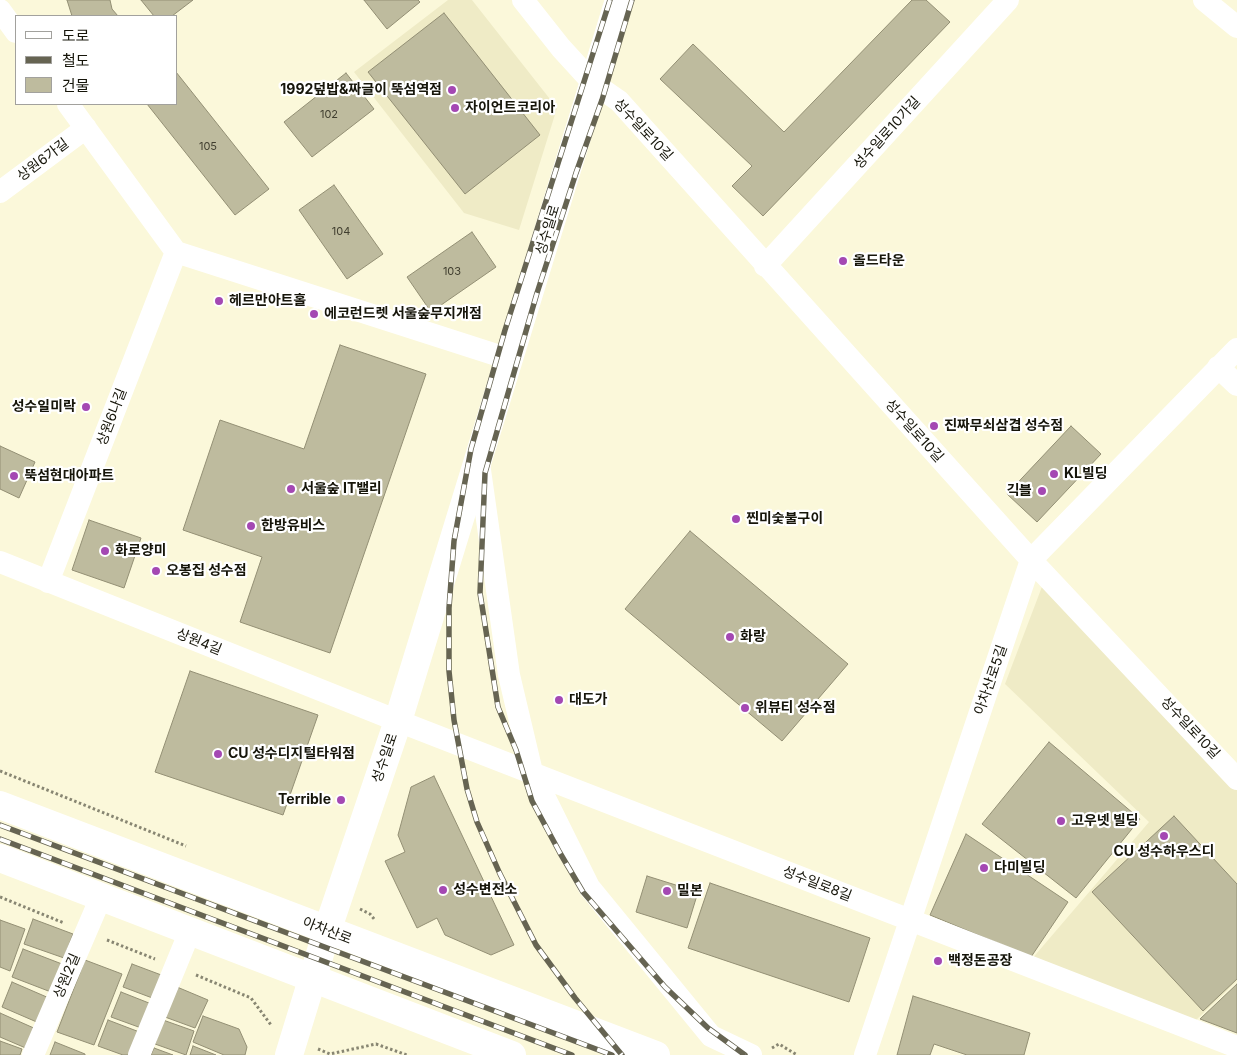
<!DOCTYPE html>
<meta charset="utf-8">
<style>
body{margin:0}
#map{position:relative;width:1237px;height:1055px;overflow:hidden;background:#fbf8da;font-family:Inter,"Noto Sans KR",sans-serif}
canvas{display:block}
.legend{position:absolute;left:15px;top:15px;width:162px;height:90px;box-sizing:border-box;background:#fff;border:1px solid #a2a19d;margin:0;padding:6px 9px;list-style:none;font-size:15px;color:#16150a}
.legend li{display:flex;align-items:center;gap:10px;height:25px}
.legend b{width:25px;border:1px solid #a2a19d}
</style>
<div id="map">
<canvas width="1237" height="1055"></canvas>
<ul class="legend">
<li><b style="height:6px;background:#fff"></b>도로</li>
<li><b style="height:6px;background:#666452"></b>철도</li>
<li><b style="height:14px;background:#bebb9e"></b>건물</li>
</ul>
</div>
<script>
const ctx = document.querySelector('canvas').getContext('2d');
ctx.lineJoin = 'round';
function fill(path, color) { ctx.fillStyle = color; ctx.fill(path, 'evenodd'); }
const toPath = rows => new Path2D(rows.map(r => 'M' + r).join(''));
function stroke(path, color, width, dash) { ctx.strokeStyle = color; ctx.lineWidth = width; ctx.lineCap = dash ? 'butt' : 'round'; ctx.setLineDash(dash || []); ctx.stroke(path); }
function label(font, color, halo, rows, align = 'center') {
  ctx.font = font + ' Inter,"Noto Sans KR",sans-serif'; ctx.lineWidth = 4.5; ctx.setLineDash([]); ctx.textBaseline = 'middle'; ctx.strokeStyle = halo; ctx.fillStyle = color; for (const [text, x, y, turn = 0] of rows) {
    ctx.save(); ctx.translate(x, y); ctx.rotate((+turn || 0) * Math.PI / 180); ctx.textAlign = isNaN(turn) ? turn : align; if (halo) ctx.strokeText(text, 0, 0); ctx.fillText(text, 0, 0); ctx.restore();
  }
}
const built = toPath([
 [448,0,472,0,557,108,519,230,464,213,354,72],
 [1043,584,1237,788,1237,981,1196,1020,1031,960,1149,822,1005,684]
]);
const building = toPath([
 [67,0,110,0,112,9,118,16,72,16,67,0],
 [141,0,193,0,172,16,154,16,141,0],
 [364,0,418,0,420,2,387,29,364,0],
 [912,0,926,0,950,22,763,216,732,186,752,166,660,79,693,44,784,132,912,0],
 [444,13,540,135,465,194,368,72,444,13],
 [176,72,269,189,235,215,147,104,176,104,176,72],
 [346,73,374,109,312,157,284,122,346,73],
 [334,185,383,254,347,279,299,210,334,185],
 [472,232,496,267,431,312,407,277,472,232],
 [340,345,426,374,330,653,240,622,262,557,183,530,220,420,304,449,340,345],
 [1071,426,1101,454,1037,522,1007,494,1071,426],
 [0,446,35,462,19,498,0,489,0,446],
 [89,520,141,538,124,588,72,570,89,520],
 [690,531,848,664,782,741,625,609,690,531],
 [190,671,318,715,283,815,155,772,190,671],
 [1049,742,1140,819,1076,898,982,824,1049,742],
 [434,776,514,945,491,955,445,935,437,918,417,928,385,861,405,852,398,835,411,787,434,776],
 [1174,816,1237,884,1237,979,1203,1011,1092,892,1174,816],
 [966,834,1068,902,1031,957,930,915,966,834],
 [647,876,698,892,687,928,636,912,647,876],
 [710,883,870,938,849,1002,688,948,710,883],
 [33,919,73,934,64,958,24,944,33,919],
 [0,920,25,929,10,971,0,967,0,920],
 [23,949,62,964,51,992,12,977,23,949],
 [85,960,122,974,94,1045,57,1032,85,960],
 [132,964,164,976,155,999,123,987,132,964],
 [12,982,49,998,39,1023,2,1007,12,982],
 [1237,984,1237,1033,1200,1019,1237,984],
 [177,987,208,1000,195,1028,165,1017,177,987],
 [121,992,154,1005,144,1029,111,1017,121,992],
 [913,996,1030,1033,1024,1055,967,1055,934,1044,930,1055,897,1055,913,996],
 [0,1013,36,1029,28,1049,0,1037,0,1013],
 [203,1016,239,1029,247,1047,245,1055,224,1055,193,1042,203,1016],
 [108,1020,142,1033,133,1055,123,1055,98,1046,108,1020],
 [163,1020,194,1031,186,1055,155,1044,163,1020],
 [0,1041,22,1049,20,1055,0,1055,0,1041],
 [55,1042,85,1054,85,1055,50,1055,55,1042],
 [193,1046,216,1055,190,1055,193,1046],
 [154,1048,173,1055,151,1055,154,1048]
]);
const path = toPath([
 [0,771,186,846],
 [0,897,64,923],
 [360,909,370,914,375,920],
 [107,940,155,959],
 [196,975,251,998,271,1025],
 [772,1048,779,1044,797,1055],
 [318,1049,330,1054,376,1044,407,1055]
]);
const minor = toPath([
 [523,0,561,48,593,83,619,101,1031,560,1237,779],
 [1204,0,1237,27],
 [0,10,16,32],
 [0,192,86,128],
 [176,252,509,359],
 [765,266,1008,0],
 [1218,367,1237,385],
 [479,463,509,675,532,772,589,887,711,1036,751,1055],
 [0,562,398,721,1237,1047],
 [48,582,176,252,68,104],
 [33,1055,101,897],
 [139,1055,190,931],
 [865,1055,1031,560,1237,349]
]);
const tertiary = toPath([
 [289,1055,327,931,398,721,619,0]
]);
const secondary = toPath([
 [0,805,656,1055],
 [0,858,512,1055]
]);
const rail = toPath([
 [610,0,505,330,471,449,454,541,449,608,449,671,454,720,467,789,477,822,500,874,536,945,575,998,622,1055],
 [632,0,602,100,576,173,537,293,485,473,480,593,498,707,516,750,532,801,560,853,583,892,665,987,708,1028,745,1055],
 [0,825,612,1055],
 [0,839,572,1055]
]);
const markers = [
 [452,90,5,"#a448b3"],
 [455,108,5,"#a448b3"],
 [843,261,5,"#a448b3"],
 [219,301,5,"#a448b3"],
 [314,314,5,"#a448b3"],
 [86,407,5,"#a448b3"],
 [934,426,5,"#a448b3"],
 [1054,474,5,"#a448b3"],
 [14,476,5,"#a448b3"],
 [291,489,5,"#a448b3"],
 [1042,491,5,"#a448b3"],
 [736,519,5,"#a448b3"],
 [251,526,5,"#a448b3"],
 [105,551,5,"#a448b3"],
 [156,571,5,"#a448b3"],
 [730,637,5,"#a448b3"],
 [559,700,5,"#a448b3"],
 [745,708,5,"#a448b3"],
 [218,754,5,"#a448b3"],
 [341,800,5,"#a448b3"],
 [1061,821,5,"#a448b3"],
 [1164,836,5,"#a448b3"],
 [984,868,5,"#a448b3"],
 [443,890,5,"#a448b3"],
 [667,891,5,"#a448b3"],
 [938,961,5,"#a448b3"]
];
const numberNames = [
 ["102",329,115],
 ["105",208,147],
 ["104",341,232],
 ["103",452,272]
];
const poiNames = [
 ["1992덮밥&짜글이 뚝섬역점",442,90,"right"],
 ["자이언트코리아",465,108],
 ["올드타운",853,261],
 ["헤르만아트홀",229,301],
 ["에코런드렛 서울숲무지개점",324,314],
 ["성수일미락",76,407,"right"],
 ["진짜무쇠삼겹 성수점",944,426],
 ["KL빌딩",1064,474],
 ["뚝섬현대아파트",24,476],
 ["서울숲 IT밸리",301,489],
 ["긱블",1032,491,"right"],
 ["찐미숯불구이",746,519],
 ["한방유비스",261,526],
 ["화로양미",115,551],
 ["오봉집 성수점",166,571],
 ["화랑",740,637],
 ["대도가",569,700],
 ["위뷰티 성수점",755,708],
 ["CU 성수디지털타워점",228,754],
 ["Terrible",331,800,"right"],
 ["고우넷 빌딩",1071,821],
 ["CU 성수하우스디",1164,852,"center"],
 ["다미빌딩",994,868],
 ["성수변전소",453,890],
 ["밀본",677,891],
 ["백정돈공장",948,961]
];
const streetNames = [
 ["성수일로10길",643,130,47],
 ["성수일로10가길",887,133,-48],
 ["상원6가길",43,160,-37],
 ["성수일로",548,230,-73],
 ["상원6나길",112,417,-69],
 ["성수일로10길",914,431,48],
 ["상원4길",199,642,22],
 ["아차산로5길",991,680,-71],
 ["성수일로10길",1190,728,47],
 ["성수일로",385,758,-71],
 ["성수일로8길",817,884,21],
 ["아차산로",327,931,21],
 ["상원2길",67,976,-67]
];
fill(built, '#efebc6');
fill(building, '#bebb9e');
stroke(building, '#938f74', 1);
stroke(path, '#888672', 3, [2.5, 2.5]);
stroke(minor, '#fff', 22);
stroke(tertiary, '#fff', 28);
stroke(secondary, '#fff', 28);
stroke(rail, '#666452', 5.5);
stroke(rail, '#fff', 4, [11]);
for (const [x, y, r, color] of markers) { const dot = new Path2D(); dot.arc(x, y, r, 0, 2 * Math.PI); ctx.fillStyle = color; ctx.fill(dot); stroke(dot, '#fff', 2); }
label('11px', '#403e2f', null, numberNames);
label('bold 14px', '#16150a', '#fff', poiNames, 'left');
label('14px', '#16150a', '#fff', streetNames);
</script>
